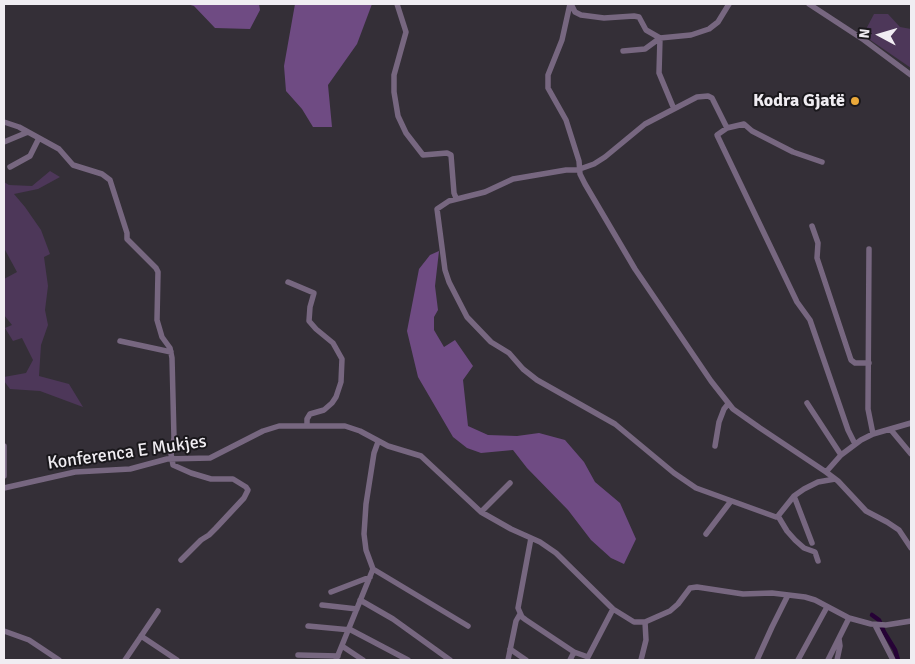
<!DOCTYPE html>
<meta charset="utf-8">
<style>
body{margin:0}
#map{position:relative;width:915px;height:664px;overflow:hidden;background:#342f37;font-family:Signika,sans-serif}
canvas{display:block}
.frame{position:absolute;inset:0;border:5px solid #f0edf2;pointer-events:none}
.north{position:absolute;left:855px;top:10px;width:50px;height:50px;-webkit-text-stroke:4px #1a181c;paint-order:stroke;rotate:276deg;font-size:14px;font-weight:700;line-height:20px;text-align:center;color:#f0edf2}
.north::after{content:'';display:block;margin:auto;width:18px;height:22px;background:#f0edf2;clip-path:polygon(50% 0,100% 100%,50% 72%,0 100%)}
</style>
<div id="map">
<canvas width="915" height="664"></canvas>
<div class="frame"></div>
<div class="north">N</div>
</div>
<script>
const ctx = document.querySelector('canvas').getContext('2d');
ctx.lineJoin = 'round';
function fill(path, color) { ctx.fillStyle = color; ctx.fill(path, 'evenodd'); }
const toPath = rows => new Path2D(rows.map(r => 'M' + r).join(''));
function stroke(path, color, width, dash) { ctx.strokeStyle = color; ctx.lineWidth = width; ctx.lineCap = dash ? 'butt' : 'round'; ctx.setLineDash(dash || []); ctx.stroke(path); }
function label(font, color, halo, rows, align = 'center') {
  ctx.font = font + ' Signika,sans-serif'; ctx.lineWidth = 4; ctx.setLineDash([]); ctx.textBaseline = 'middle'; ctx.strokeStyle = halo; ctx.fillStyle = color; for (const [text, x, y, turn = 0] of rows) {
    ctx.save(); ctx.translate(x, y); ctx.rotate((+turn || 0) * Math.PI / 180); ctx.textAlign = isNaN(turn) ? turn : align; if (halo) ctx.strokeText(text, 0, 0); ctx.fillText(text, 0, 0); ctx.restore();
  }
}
const green = toPath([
 [874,14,888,14,900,27,911,29,911,68,863,35],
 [50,171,60,177,38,189,14,194,25,207,41,230,50,254,44,257,48,286,45,310,48,325,41,345,39,376,69,384,83,407,40,391,10,389,4,381,4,377,26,373,33,360,22,338,13,341,5,328,12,325,4,315,4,279,17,272,4,248,4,182,9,185,32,186]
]);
const forest = toPath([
 [187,4,259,4,260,10,250,29,215,28,194,6],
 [295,4,372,4,357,44,328,85,332,127,313,127,302,109,286,91,284,66],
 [439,251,435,286,438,310,434,317,434,330,444,347,455,340,473,366,463,380,468,426,488,435,517,436,539,433,565,440,584,462,595,482,620,503,636,539,624,564,611,558,591,540,568,510,527,468,513,450,481,453,467,448,453,437,418,377,407,331,419,269,430,255]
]);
const canal = toPath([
 [872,615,879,620,884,632,895,650,898,660]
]);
const minor = toPath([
 [397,4,406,32,394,75,394,92,398,116,406,133,423,155,447,153,451,155,454,193,456,198],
 [570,4,562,40,548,75,548,88,566,120,579,161,580,174,585,184,635,269,711,381,733,409,760,428,826,472,838,481,866,511,887,522,899,530,911,548],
 [571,4,575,12,581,15,604,18,634,16,639,17,646,30,660,38,691,35,709,29,718,22,729,4],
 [809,4,864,40,911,75],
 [660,38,659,73,674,109],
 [623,51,645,49,660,38],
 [4,122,19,127,59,149,73,165,102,174,110,180,127,233,127,239,156,268,158,272,157,320,162,337,170,348,172,358,174,438,171,454,173,465,191,473,211,479,233,479,246,487,248,490,244,498,216,528,209,535,201,540,181,560],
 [727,128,712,98,708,96,697,97,645,124,605,157,594,164,577,170,566,170,513,179,485,192,449,201,437,209,445,270,449,282,467,317,491,342,509,353,523,369,537,380,615,424,674,473,696,488,776,517,778,516,794,496,804,489,818,482,835,479],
 [4,142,28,132],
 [822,162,793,152,752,131,744,124,727,128,717,135,797,302,810,320,848,430,855,444],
 [10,167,30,156,39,138],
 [812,226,818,243,817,258,851,360,855,363,869,363],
 [869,249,868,409,873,434],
 [288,282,314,293,310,307,309,321,316,329,333,343,342,359,341,382,336,397,332,403,324,410,310,414,307,419,307,426],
 [120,341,171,352],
 [807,403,841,455],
 [891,430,911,454],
 [4,446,4,476],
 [715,446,719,422,724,409,728,404],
 [826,472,841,455,861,440,873,434,911,423],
 [4,488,75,472,130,469,167,459,210,458,263,431,279,426,345,426,360,431,388,446,421,456,481,512,511,529,540,542,556,553,613,609,634,622,645,622,670,611,678,604,690,588,697,587,743,594,772,593,805,597,815,600,849,618,871,624,886,625,911,621],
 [794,496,812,543],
 [481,512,510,483],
 [778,516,787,531,795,540,804,548,815,552,818,561],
 [706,534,731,501],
 [531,538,518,608,522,617,526,620,574,652,588,657,613,609],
 [373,569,468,626],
 [331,592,370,577],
 [360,600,393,619,450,660],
 [322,605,357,609],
 [875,625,893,660],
 [308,626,351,630,408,660],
 [4,631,29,640,59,660],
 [141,636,177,660],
 [342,646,363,660],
 [510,649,526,660],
 [298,655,338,656],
 [125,660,158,611],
 [336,660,373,569,366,550,364,534,366,504,374,453,378,442],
 [508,660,516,621,520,614],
 [570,660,574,652],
 [641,660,646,640,645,622],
 [757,660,772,627,788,595],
 [798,660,827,607],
 [828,660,849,618],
 [837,660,840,646,839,639]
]);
const markers = [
 [855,101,5,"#eba93a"]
];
const poiNames = [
 ["Kodra Gjatë",845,101]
];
const streetNames = [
 ["Konferenca E Mukjes",127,453,-8]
];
fill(green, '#4d3759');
fill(forest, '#6f4b83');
stroke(canal, '#260236', 4.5);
stroke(minor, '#776780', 5.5);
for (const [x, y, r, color] of markers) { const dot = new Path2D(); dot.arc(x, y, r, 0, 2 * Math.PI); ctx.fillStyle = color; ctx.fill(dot); stroke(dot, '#1a181c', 2); }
label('bold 18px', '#f0edf2', '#1a181c', poiNames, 'right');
label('18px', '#f0edf2', '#1a181c', streetNames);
</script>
